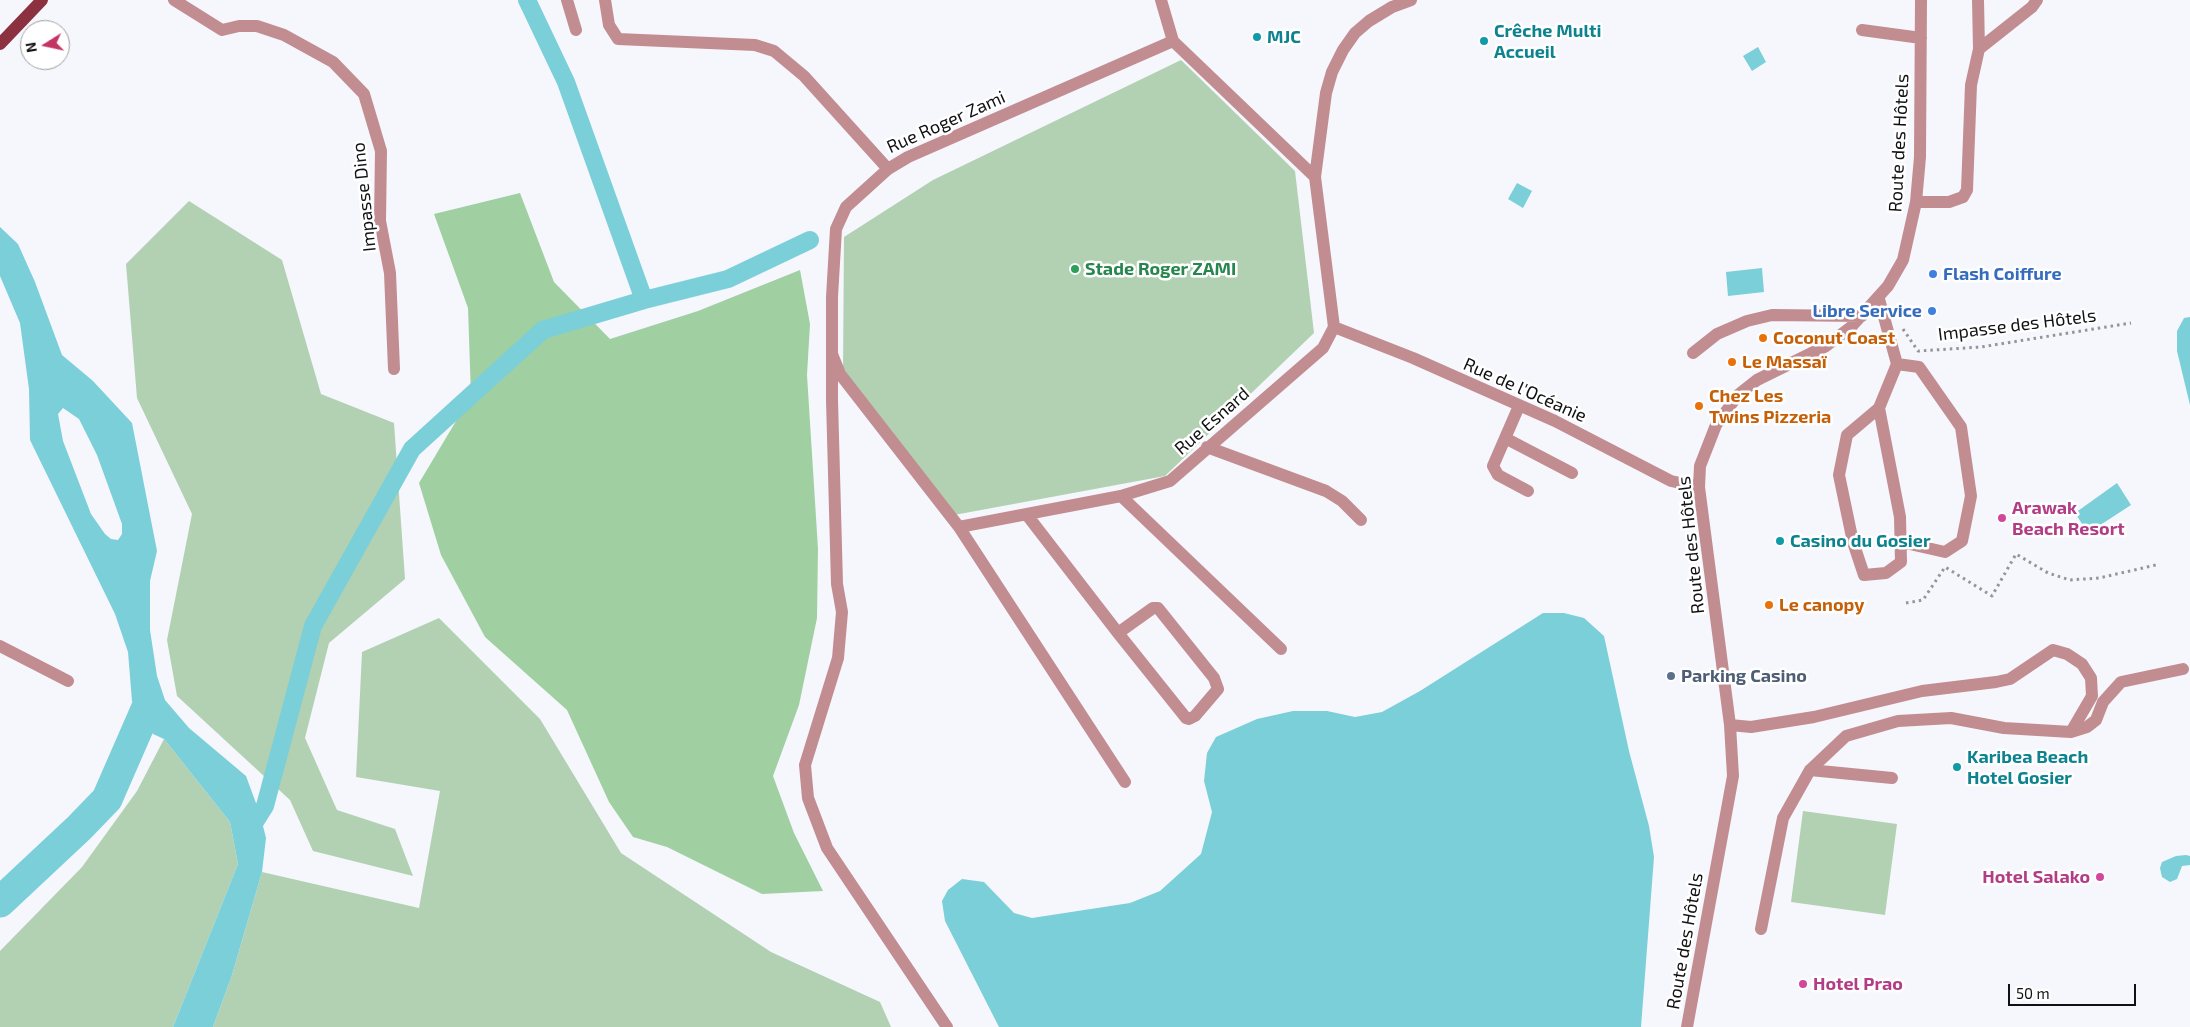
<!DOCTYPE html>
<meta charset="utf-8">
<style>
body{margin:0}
#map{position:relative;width:2190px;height:1027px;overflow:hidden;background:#f6f6fd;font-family:"Exo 2",sans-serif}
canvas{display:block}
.north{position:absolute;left:20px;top:20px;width:50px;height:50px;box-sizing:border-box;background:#fff;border:1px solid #a0a0a1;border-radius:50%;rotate:260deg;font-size:14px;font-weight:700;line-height:20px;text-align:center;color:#111114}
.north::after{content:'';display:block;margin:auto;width:18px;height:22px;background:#c43662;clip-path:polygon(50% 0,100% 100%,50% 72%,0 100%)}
.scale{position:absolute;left:2008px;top:984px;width:128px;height:22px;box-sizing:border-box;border:2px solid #111114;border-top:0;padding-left:6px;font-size:15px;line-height:18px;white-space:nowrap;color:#111114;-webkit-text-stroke:4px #fff;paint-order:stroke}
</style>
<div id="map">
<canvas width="2190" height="1027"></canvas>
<div class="north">N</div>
<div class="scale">50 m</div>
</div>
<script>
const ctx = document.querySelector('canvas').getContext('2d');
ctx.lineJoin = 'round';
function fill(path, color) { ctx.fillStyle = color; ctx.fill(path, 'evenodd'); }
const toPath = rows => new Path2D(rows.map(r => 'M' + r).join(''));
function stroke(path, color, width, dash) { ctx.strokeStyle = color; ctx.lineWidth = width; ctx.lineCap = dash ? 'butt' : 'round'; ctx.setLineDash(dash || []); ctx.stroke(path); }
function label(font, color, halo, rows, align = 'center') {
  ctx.font = font + ' "Exo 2",sans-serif'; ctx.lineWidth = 5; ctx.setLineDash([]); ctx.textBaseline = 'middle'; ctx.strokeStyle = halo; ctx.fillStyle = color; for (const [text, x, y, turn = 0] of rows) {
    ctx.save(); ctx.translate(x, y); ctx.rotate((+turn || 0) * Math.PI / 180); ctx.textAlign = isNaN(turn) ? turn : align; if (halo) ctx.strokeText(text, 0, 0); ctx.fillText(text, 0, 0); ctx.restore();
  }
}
const green = toPath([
 [1181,60,1295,171,1314,333,1165,476,954,515,843,372,844,237,933,180],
 [189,201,282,260,321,394,394,423,405,579,329,643,305,738,337,810,395,829,413,876,313,851,290,800,177,696,167,640,192,514,137,398,126,264],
 [439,618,540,719,621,853,771,952,880,1002,891,1027,213,1027,232,975,262,872,419,908,440,791,356,777,362,652],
 [164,739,230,822,238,864,173,1027,0,1027,0,951,82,867,137,791],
 [1803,811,1897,824,1885,915,1791,902]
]);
const forest = toPath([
 [520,193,554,282,610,339,698,311,800,270,810,324,807,375,818,549,817,618,799,705,773,776,794,833,823,891,762,894,667,847,633,837,609,802,567,710,485,637,441,555,419,483,471,396,468,308,434,214]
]);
const water = toPath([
 [1758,47,1766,62,1752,71,1743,56],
 [1517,183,1532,191,1523,208,1508,199],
 [0,227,18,244,35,282,62,355,93,381,132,423,157,551,150,581,150,630,157,676,165,700,189,728,246,776,260,814,266,838,262,872,232,975,213,1027,173,1027,238,864,230,822,164,739,153,734,132,701,128,652,115,614,30,440,29,389,20,323,0,276],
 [63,408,79,419,97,455,122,524,122,534,118,540,111,539,105,534,91,514,63,441,58,414],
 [1762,268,1764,292,1728,296,1726,272],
 [2190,317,2190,405,2177,351,2177,331,2184,318],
 [2117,483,2131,505,2088,533,2075,513],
 [1543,613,1564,613,1584,618,1604,636,1629,751,1649,826,1654,857,1641,1027,999,1027,945,921,942,901,948,890,962,879,984,882,1014,913,1032,918,1130,903,1160,891,1201,854,1212,812,1204,781,1207,753,1216,737,1257,719,1293,711,1327,711,1355,717,1382,712,1420,691],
 [2186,855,2190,856,2190,865,2182,866,2177,879,2170,882,2162,877,2160,868,2162,862,2176,856]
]);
const canal = toPath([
 [527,0,566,82,644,300],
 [253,825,265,806,313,626,412,449,543,330,644,300,728,279,810,240]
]);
const river = toPath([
 [0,902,79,828,107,799,148,705]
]);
const path = toPath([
 [1903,329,1918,351,1981,347,2131,323],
 [1906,603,1923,600,1945,567,1992,596,2016,554,2048,573,2070,580,2099,578,2156,565]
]);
const minor = toPath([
 [174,0,222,30,239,26,257,26,284,35,333,62,364,94,381,151,380,221,390,273,394,369],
 [567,0,576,30],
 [605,0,609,25,618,39,755,45,774,51,804,76,888,169,908,157,1173,41,1161,0],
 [1978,0,1979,49],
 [1862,30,1921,38],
 [888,169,846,207,836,229,832,297,832,400,837,584,842,612,838,658,805,765,808,798,827,848,947,1027],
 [1315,177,1326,93,1332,72,1343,50,1355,33,1369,21,1392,7,1411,0],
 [1916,202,1949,202,1963,197,1967,190,1971,85,1979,49,2032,7,2037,0],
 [1879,299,1897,364,1879,408,1847,435,1839,475,1853,542,1864,575,1886,573,1901,562,1900,517,1879,408],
 [1334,327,1413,358,1555,421,1671,481,1699,487],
 [1693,353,1717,334,1747,321,1772,315,1862,316],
 [832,354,840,374,959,527,1121,496,1170,481,1323,348,1334,327,1315,177,1173,41],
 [1897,364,1919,367,1961,427,1971,496,1962,541,1945,552,1901,542],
 [1519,406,1493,466,1498,475,1528,491],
 [1505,438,1572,473],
 [1207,447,1326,491,1342,501,1361,520],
 [1121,496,1281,649],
 [1027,515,1118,633,1186,718,1189,719,1195,716,1218,689,1214,678,1158,608,1153,608,1118,633],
 [959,527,1125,782],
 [0,646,68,681],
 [1730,725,1751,727,1814,717,1922,691,1996,682,2010,679,2053,650,2067,654,2082,664,2091,678,2092,696,2071,732],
 [1810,770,1892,778],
 [1761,929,1783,818,1810,770,1846,736,1898,721,1951,718,2004,728,2071,732,2087,727,2096,720,2103,702,2121,682,2183,669],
 [1687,1027,1733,776,1730,725,1699,487,1700,466,1716,425,1738,395,1757,380,1826,346,1851,327,1888,286,1903,260,1916,202,1920,157,1921,0]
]);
const major = toPath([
 [0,44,42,0]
]);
const markers = [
 [1257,37,5,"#0f9aa8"],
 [1484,41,5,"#0f9aa8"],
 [1075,269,5,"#2e9e5b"],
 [1933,274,5,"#3f7fe0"],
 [1932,311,5,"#3f7fe0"],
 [1763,338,5,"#e8710a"],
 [1732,362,5,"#e8710a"],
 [1699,406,5,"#e8710a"],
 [2002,518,5,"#d1479c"],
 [1780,541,5,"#0f9aa8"],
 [1769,605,5,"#e8710a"],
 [1671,676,5,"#5c6f8a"],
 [1957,767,5,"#0f9aa8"],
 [2100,877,5,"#d1479c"],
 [1803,984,5,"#d1479c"]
];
const cultureNames = [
 ["Crêche Multi",1494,31],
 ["Accueil",1494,52],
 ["MJC",1267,37],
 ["Casino du Gosier",1790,541],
 ["Karibea Beach",1967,757],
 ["Hotel Gosier",1967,778]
];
const streetNames = [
 ["Rue Roger Zami",946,122,-24],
 ["Route des Hôtels",1899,143,-87],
 ["Impasse Dino",364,197,-96],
 ["Impasse des Hôtels",2017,325,-7],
 ["Rue de l'Océanie",1525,390,24],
 ["Rue Esnard",1212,421,-41],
 ["Route des Hôtels",1691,545,-96],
 ["Route des Hôtels",1685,941,-80]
];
const leisureNames = [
 ["Stade Roger ZAMI",1085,269]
];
const shopNames = [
 ["Flash Coiffure",1943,274],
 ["Libre Service",1922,311,"right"]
];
const foodNames = [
 ["Coconut Coast",1773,338],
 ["Le Massaï",1742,362],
 ["Chez Les",1709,396],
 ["Twins Pizzeria",1709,417],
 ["Le canopy",1779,605]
];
const hotelNames = [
 ["Arawak",2012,508],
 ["Beach Resort",2012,529],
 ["Hotel Salako",2090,877,"right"],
 ["Hotel Prao",1813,984]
];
const serviceNames = [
 ["Parking Casino",1681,676]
];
fill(green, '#b2d1b3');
fill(forest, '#a0d0a1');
fill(water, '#7acfd9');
stroke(canal, '#7acfd9', 18);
stroke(river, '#7acfd9', 31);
stroke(path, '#949499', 3, [2.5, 4]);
stroke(minor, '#c28d91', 12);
stroke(major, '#8b3140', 12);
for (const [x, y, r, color] of markers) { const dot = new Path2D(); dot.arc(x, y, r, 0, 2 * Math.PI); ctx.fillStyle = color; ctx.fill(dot); stroke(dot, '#fff', 2); }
label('bold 18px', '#0d838f', '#fff', cultureNames, 'left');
label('18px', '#111114', '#fff', streetNames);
label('bold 18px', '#27864d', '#fff', leisureNames, 'left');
label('bold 18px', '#366cbe', '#fff', shopNames, 'left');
label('bold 18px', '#c56008', '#fff', foodNames, 'left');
label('bold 18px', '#b23c85', '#fff', hotelNames, 'left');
label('bold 18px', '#4e5e75', '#fff', serviceNames, 'left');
</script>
